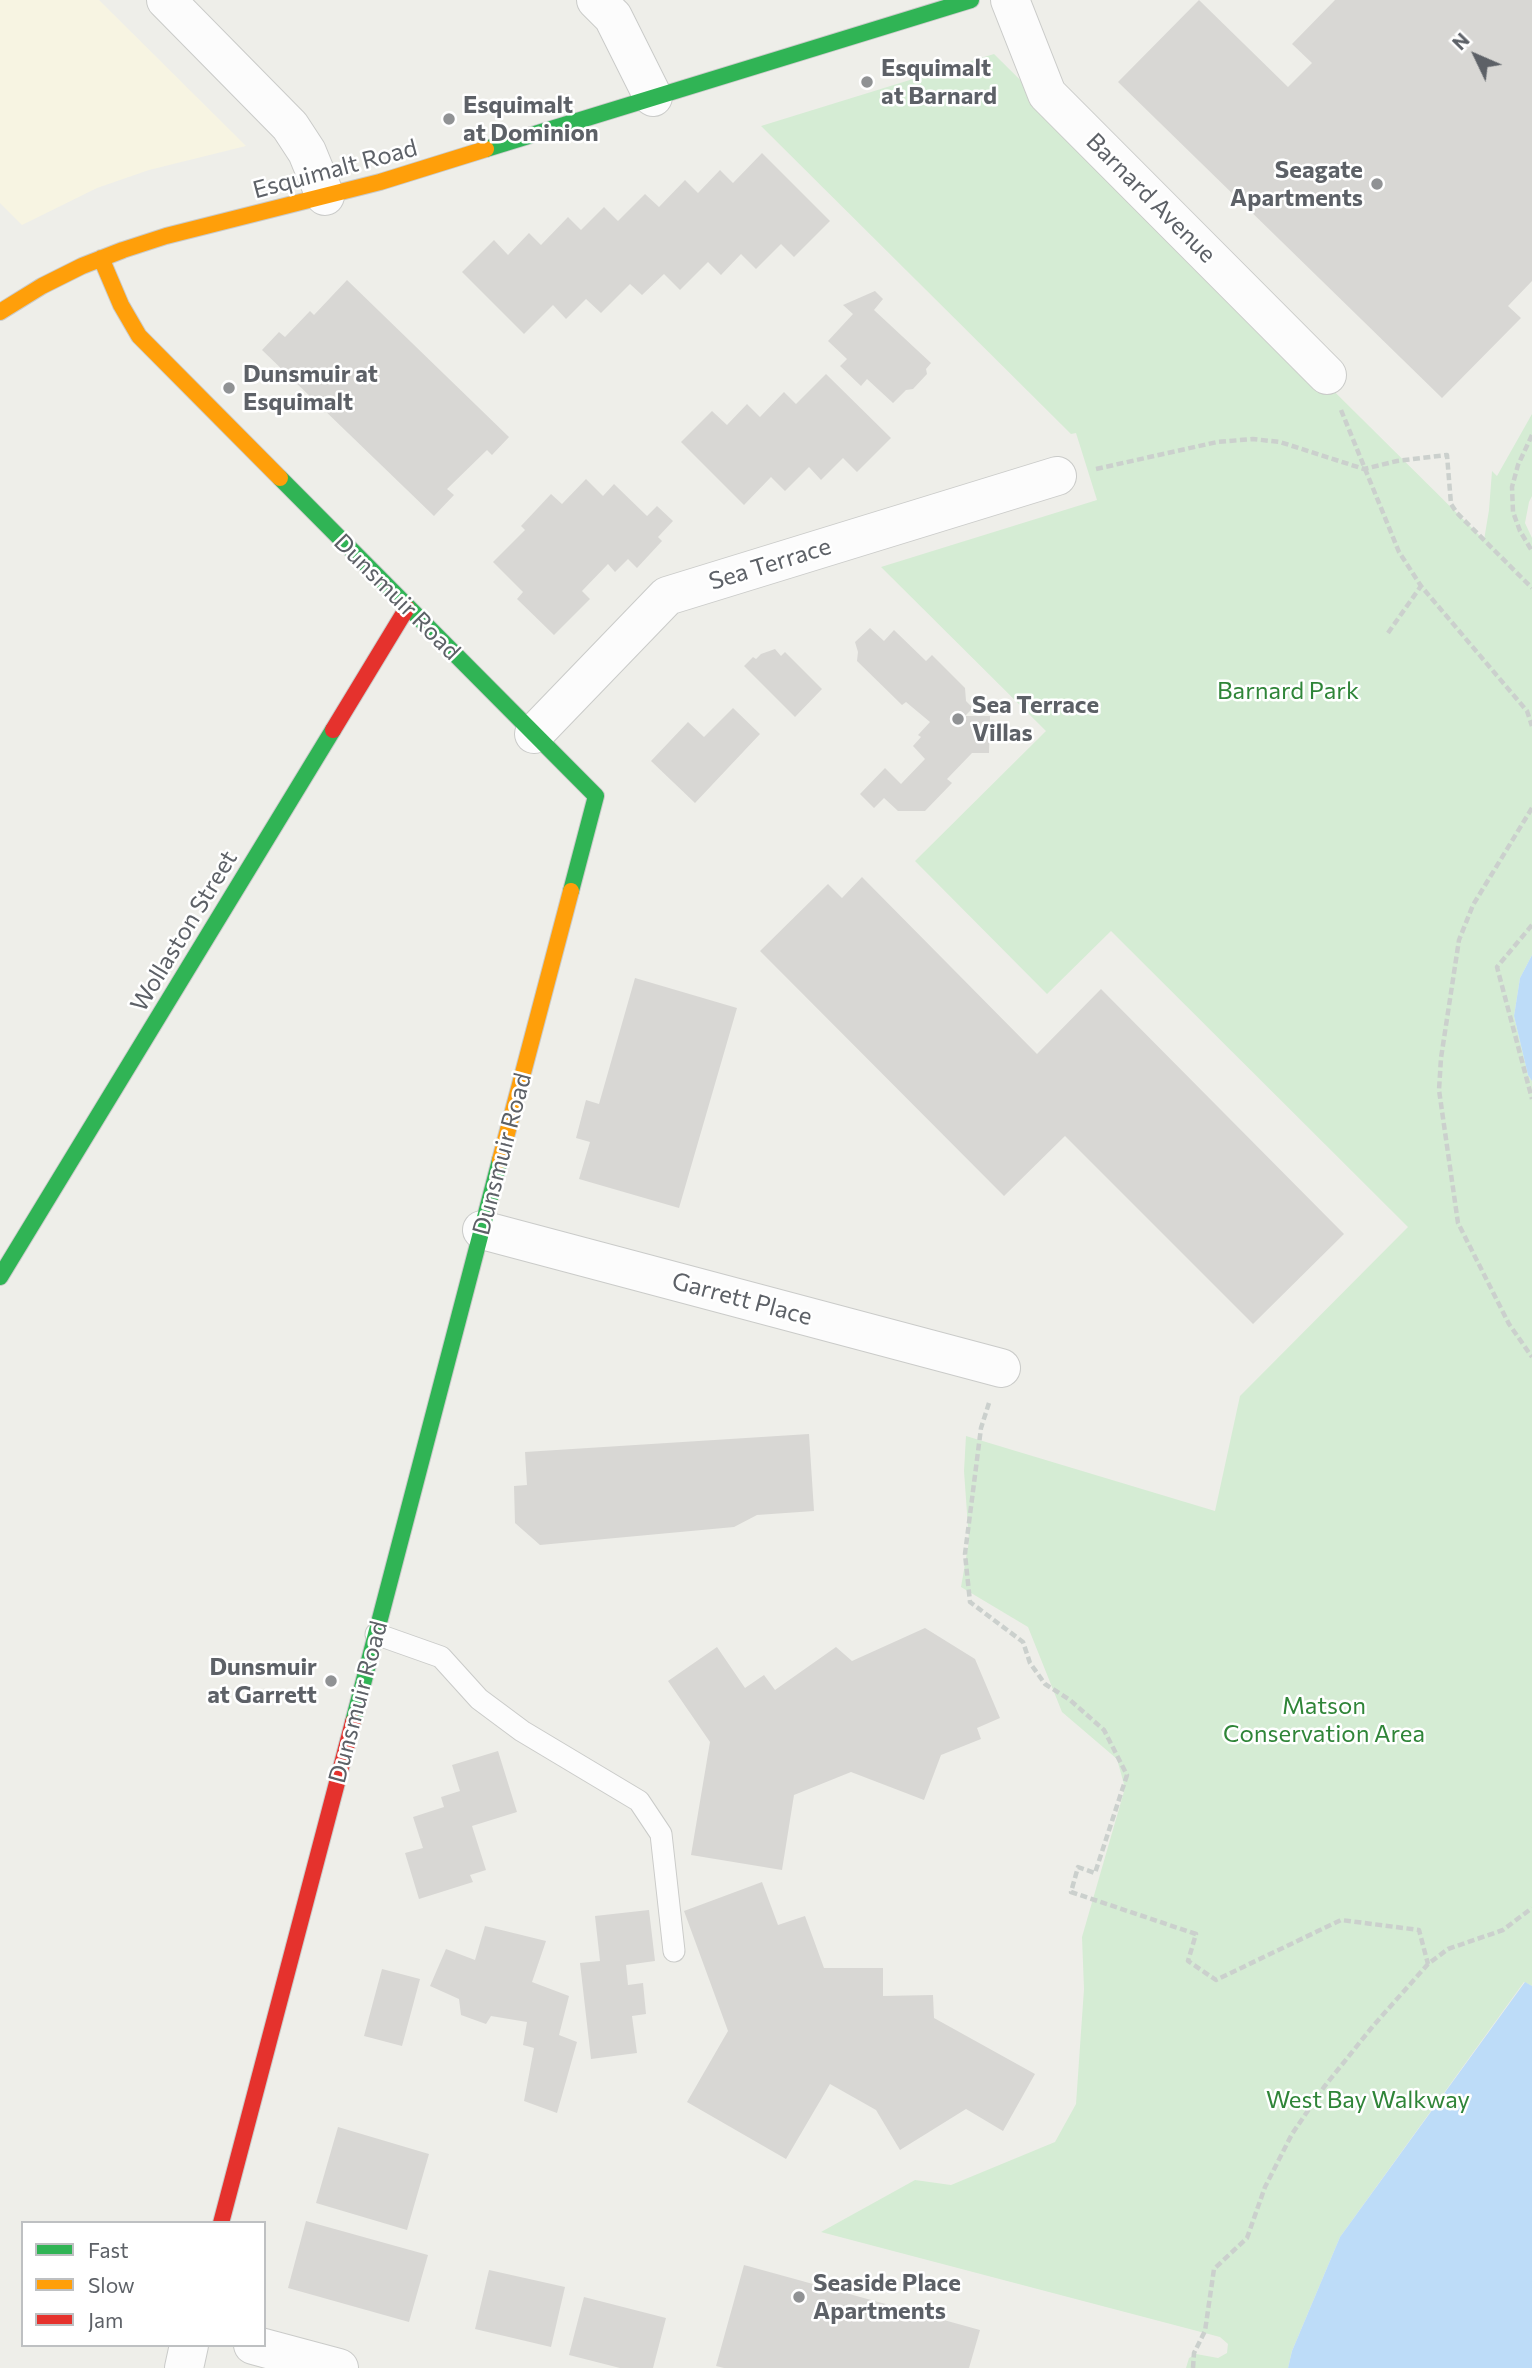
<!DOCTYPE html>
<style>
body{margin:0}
#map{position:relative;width:1532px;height:2368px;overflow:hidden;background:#eeeee9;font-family:Commissioner,sans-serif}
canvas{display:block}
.legend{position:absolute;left:21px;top:2221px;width:245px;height:126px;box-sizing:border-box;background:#fff;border:2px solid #bec0c2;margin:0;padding:9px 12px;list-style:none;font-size:21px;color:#5d6167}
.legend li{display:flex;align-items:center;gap:14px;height:35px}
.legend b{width:35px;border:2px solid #bec0c2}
.north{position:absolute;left:1441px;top:21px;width:70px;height:70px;-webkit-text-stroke:5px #fff;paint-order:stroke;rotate:314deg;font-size:19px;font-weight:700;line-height:28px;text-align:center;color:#5d6167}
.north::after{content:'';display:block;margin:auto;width:24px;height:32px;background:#5d6167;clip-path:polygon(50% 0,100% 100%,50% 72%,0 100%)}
</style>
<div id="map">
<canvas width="1532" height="2368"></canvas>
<ul class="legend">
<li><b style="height:9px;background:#30b455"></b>Fast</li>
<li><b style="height:9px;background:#ff9f0a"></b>Slow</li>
<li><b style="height:9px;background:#e5322d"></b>Jam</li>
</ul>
<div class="north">N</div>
</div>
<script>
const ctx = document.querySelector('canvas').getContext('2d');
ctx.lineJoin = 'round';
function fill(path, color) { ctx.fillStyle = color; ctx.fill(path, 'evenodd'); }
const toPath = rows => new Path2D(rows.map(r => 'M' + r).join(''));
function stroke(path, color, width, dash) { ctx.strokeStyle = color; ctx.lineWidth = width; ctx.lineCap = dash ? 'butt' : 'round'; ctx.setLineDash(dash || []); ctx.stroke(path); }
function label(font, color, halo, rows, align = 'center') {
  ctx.font = font + ' Commissioner,sans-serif'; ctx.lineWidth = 5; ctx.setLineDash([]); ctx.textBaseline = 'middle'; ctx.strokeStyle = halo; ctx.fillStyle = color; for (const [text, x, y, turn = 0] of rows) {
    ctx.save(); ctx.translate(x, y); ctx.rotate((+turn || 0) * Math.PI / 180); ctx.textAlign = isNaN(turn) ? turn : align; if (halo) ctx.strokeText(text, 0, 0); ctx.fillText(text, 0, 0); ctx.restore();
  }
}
const commercial = toPath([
 [0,0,99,0,246,146,149,170,97,188,22,225,0,203]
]);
const green = toPath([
 [994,54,1484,540,1489,510,1492,471,1497,476,1532,414,1532,496,1529,502,1525,523,1532,538,1532,955,1520,978,1514,1016,1528,1075,1532,1081,1532,1986,1524,1982,1340,2237,1292,2351,1288,2368,1186,2368,1189,2358,1196,2354,1218,2358,1227,2353,1228,2344,1220,2337,821,2232,915,2180,951,2185,1055,2142,1076,2104,1084,1989,1082,1937,1125,1788,1117,1759,1062,1712,1028,1627,961,1587,969,1541,964,1471,966,1436,1215,1511,1240,1396,1408,1227,1111,931,1047,994,915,861,1046,731,881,567,1097,500,1076,433,1071,434,761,126]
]);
const water = toPath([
 [1532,955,1532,1081,1528,1075,1514,1016,1520,978],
 [1525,1982,1532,1986,1532,2368,1288,2368,1292,2351,1340,2237]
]);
const building = toPath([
 [1199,0,1288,87,1312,63,1292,44,1335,0,1532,0,1532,281,1508,306,1521,318,1442,398,1118,82],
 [762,153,830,221,794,257,781,244,756,269,741,254,721,275,708,262,680,290,664,274,642,295,630,284,601,313,586,299,566,319,553,305,524,334,462,272,494,240,508,255,529,233,541,245,568,217,581,230,604,207,618,221,645,194,659,207,685,180,698,193,720,170,733,183],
 [347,280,509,437,492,455,487,450,447,489,454,495,434,516,262,350,279,332,285,337,310,311,314,315],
 [875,291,883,299,874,310,931,363,926,369,927,374,913,389,906,390,893,403,867,379,861,386,840,366,847,359,828,341,853,314,843,305],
 [826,374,891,438,857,472,843,458,821,480,809,467,785,491,771,477,744,505,681,442,712,411,727,425,747,404,760,417,784,392,796,404],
 [586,479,603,496,614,484,647,516,657,506,673,521,658,537,662,541,637,568,628,559,615,572,608,564,582,591,590,599,554,635,517,599,523,592,493,562,525,530,521,526,551,494,562,504],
 [870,628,884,641,894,630,926,661,932,655,965,688,966,701,973,708,965,716,990,716,989,753,972,753,947,779,952,783,925,811,898,811,884,798,874,808,860,794,885,768,901,784,925,759,913,746,921,737,918,735,930,722,906,702,902,705,857,661,858,652,855,642],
 [775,649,781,656,785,652,822,689,795,717,744,666,753,657,756,659,761,654],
 [733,708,760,734,695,803,651,761,688,722,704,737],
 [862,877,1037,1054,1101,989,1344,1234,1253,1324,1065,1136,1004,1196,760,951,828,884,842,898],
 [635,978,737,1008,679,1208,579,1179,590,1142,576,1138,586,1100,599,1104],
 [809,1434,814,1511,757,1515,734,1527,540,1545,515,1523,514,1486,527,1485,525,1452],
 [925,1628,975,1659,1000,1718,977,1728,981,1739,941,1755,924,1800,851,1772,794,1795,782,1870,691,1855,710,1742,668,1681,717,1647,745,1688,764,1675,775,1690,836,1647,852,1661],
 [498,1751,517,1812,472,1826,486,1870,470,1875,473,1882,419,1899,405,1853,423,1848,413,1817,444,1807,441,1797,460,1791,452,1765],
 [762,1882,778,1925,805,1916,824,1968,883,1968,883,1996,933,1995,934,2018,1035,2074,1003,2131,966,2109,900,2150,876,2110,830,2084,786,2159,687,2102,728,2031,684,1911],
 [649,1910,655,1961,626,1965,628,1985,643,1983,646,2014,632,2016,637,2053,591,2059,580,1963,600,1961,595,1916],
 [485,1926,546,1941,532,1982,569,1996,559,2035,577,2042,557,2113,524,2101,534,2048,523,2045,527,2022,491,2016,486,2024,461,2015,459,1999,430,1986,446,1949,475,1960],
 [382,1969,420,1979,402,2046,364,2036],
 [338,2127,429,2154,407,2230,316,2203],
 [306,2221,428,2255,409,2322,288,2288],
 [744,2265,980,2330,969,2368,724,2368,716,2366],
 [489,2270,565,2287,551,2347,475,2329],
 [584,2297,666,2318,653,2368,620,2368,569,2355]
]);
const path = toPath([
 [1341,410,1399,552,1421,586,1527,711,1532,726],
 [1532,435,1518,465,1512,487,1513,512,1520,531,1532,551],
 [1096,469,1217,442,1253,439,1280,442,1364,469,1397,461,1447,455,1451,504,1457,513,1532,588],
 [1388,633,1421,586],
 [1532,808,1473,905,1459,940,1441,1058,1439,1090,1458,1223,1509,1324,1532,1357],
 [1532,925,1497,967,1532,1099],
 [989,1403,981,1428,965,1554,970,1602,1023,1642,1030,1663,1045,1684,1070,1700,1104,1730,1127,1775,1095,1873,1078,1867,1071,1892,1196,1934,1188,1961,1216,1980,1341,1920,1419,1930,1428,1964],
 [1193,2368,1194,2353,1205,2331,1214,2269,1247,2238,1265,2187,1292,2134,1324,2087,1373,2026,1428,1964,1448,1949,1503,1930,1532,1908]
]);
const lane = toPath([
 [376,1634,441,1657,479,1699,522,1731,639,1801,661,1834,674,1951]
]);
const street = toPath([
 [166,0,290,126,307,152,325,196],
 [596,0,613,17,653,97],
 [1010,0,1047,94,1327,375],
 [534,734,667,596,1057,476],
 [482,1230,1001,1368],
 [253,2345,339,2368],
 [184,2368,189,2345]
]);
const fast = toPath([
 [486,149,971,0],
 [280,478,596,796,571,891],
 [0,1277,333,730],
 [353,1722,500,1160]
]);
const slow = toPath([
 [101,258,121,305,139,336,280,478],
 [0,312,42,286,82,266,123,250,166,236,380,182,486,149],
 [500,1160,571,891]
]);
const jam = toPath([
 [333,730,407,608],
 [221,2223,353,1722]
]);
const markers = [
 [867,82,7,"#909294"],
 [449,119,7,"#909294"],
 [1377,184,7,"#909294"],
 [229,388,7,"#909294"],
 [958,719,7,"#909294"],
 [331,1681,7,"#909294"],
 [799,2297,7,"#909294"]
];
const poiNames = [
 ["Esquimalt",881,68],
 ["at Barnard",881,96],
 ["Esquimalt",463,105],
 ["at Dominion",463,133],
 ["Seagate",1363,170,"right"],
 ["Apartments",1363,198,"right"],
 ["Dunsmuir at",243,374],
 ["Esquimalt",243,402],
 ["Sea Terrace",972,705],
 ["Villas",972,733],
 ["Dunsmuir",317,1667,"right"],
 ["at Garrett",317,1695,"right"],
 ["Seaside Place",813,2283],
 ["Apartments",813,2311]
];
const streetNames = [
 ["Esquimalt Road",335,169,-15],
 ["Barnard Avenue",1151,198,45],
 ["Sea Terrace",770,564,-17],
 ["Dunsmuir Road",397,597,45],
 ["Wollaston Street",184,931,-59],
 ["Dunsmuir Road",502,1154,-75],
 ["Garrett Place",742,1299,15],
 ["Dunsmuir Road",358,1702,-75]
];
const parkNames = [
 ["Barnard Park",1288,691],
 ["Matson",1324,1706],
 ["Conservation Area",1324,1734],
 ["West Bay Walkway",1368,2100]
];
fill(commercial, '#f7f4e2');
fill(green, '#d5ecd4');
fill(water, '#bddcf8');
fill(building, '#d8d7d4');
stroke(lane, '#cacbc9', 23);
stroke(street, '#cacbc9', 40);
stroke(fast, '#cacbca', 18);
stroke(slow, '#cacbca', 18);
stroke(jam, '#cacbca', 18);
stroke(path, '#cbd0cd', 4.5, [7, 3.5]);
stroke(lane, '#fcfcfc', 21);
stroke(street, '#fcfcfc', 38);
stroke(fast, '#30b455', 16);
stroke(slow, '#ff9f0a', 16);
stroke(jam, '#e5322d', 16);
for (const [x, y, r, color] of markers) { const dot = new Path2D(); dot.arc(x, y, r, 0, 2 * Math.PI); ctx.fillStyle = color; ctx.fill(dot); stroke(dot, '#fff', 2.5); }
label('bold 24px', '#5d6167', '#fff', poiNames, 'left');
label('24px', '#5d6167', '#fff', streetNames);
label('24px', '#2f8538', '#fff', parkNames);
</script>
